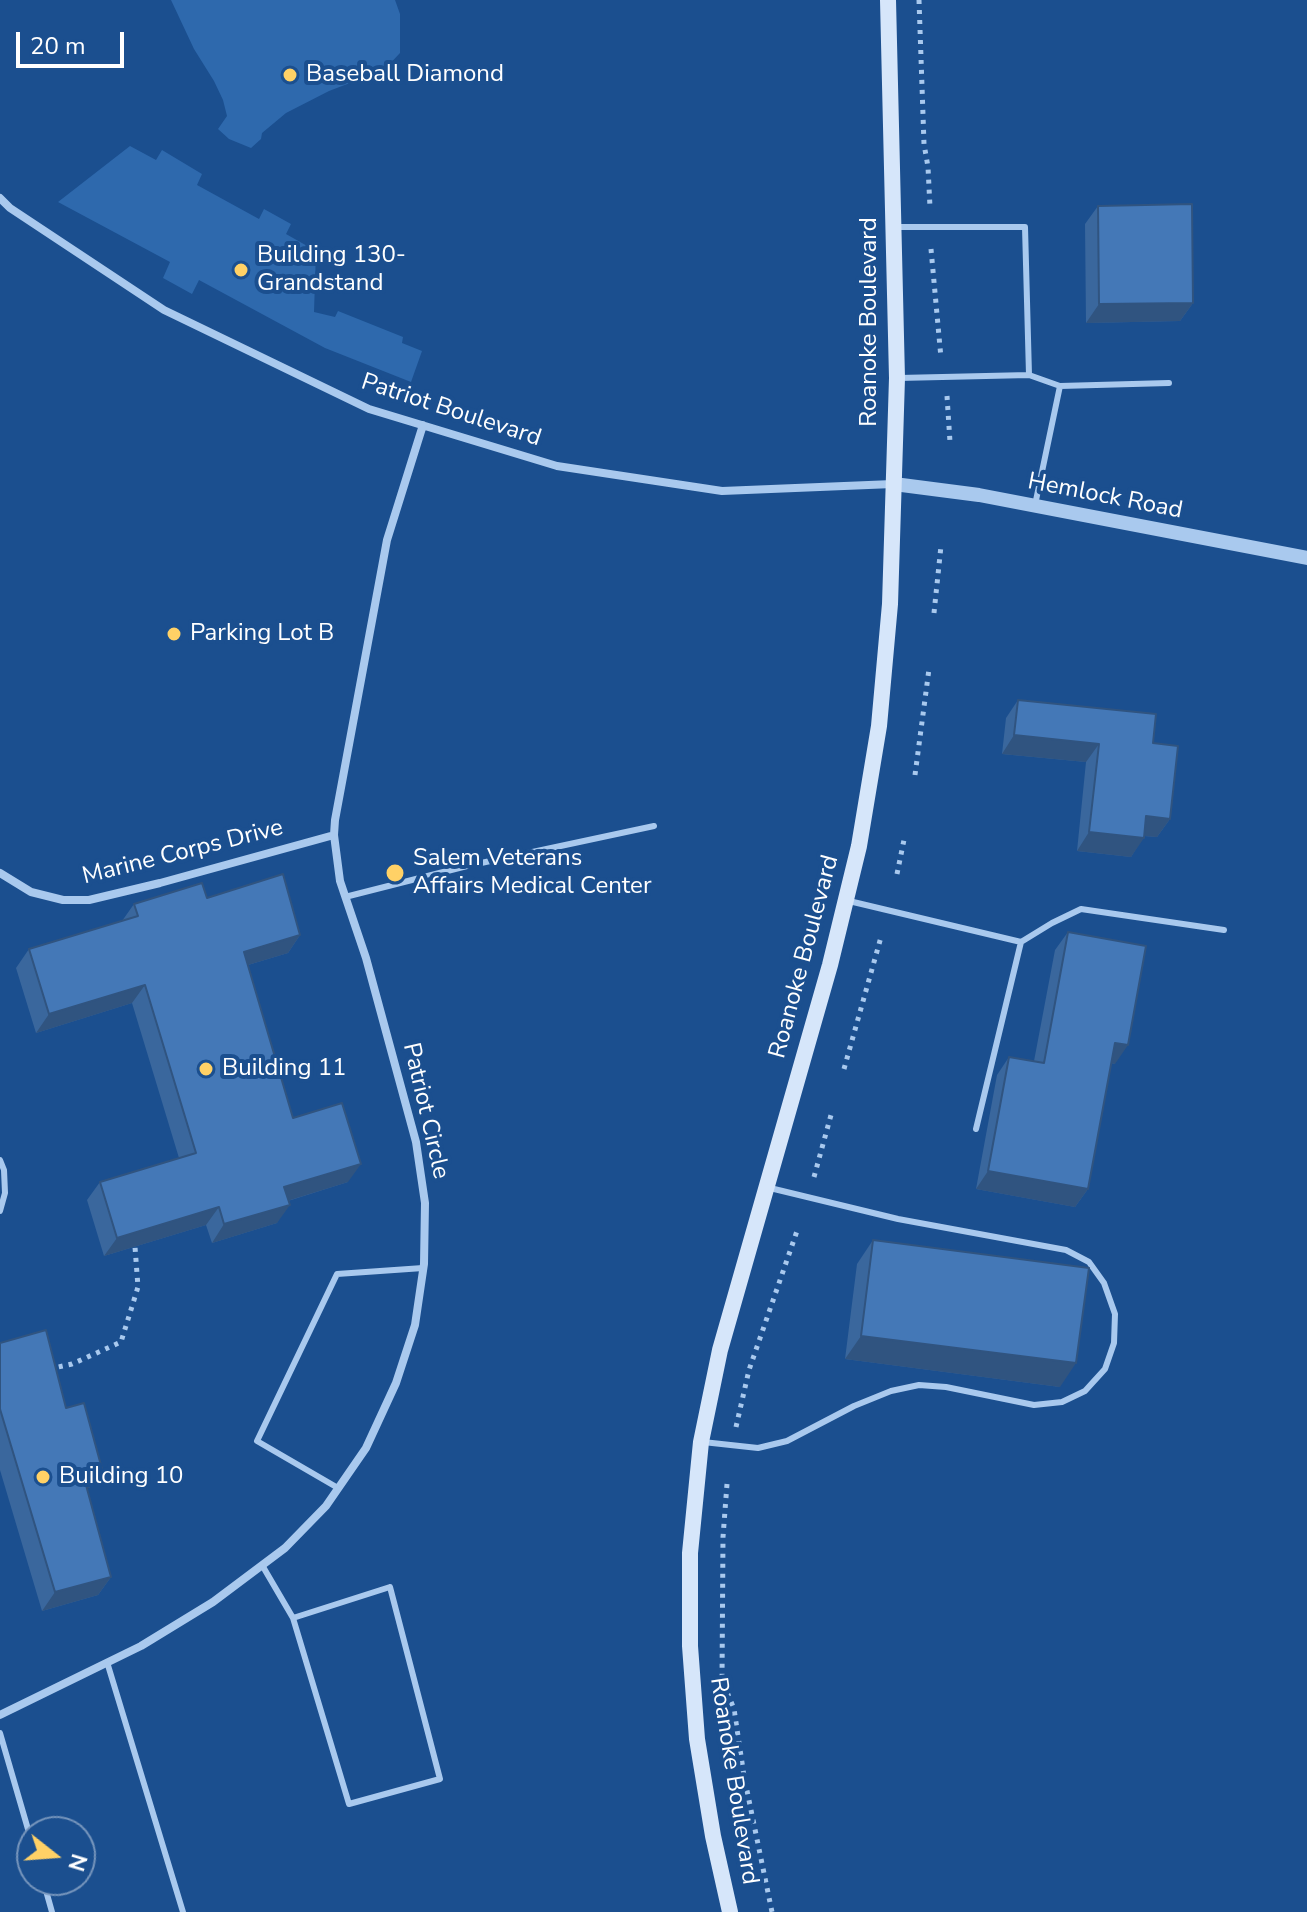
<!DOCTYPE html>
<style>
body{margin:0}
#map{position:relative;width:1307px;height:1912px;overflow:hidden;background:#1b4f8f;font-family:"Nunito Sans",sans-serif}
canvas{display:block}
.north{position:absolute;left:16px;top:1816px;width:80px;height:80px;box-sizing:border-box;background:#1b4f8f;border:2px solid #7695bc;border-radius:50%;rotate:107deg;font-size:22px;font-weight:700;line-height:32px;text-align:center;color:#fff}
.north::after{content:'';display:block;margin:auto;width:28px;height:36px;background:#ffd166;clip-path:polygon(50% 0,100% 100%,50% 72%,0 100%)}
.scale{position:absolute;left:16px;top:32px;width:108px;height:36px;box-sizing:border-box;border:4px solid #fff;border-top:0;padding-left:10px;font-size:24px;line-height:28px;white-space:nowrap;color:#fff;-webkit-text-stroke:6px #1b4f8f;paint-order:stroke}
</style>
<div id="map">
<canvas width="1307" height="1912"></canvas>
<div class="north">N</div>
<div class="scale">20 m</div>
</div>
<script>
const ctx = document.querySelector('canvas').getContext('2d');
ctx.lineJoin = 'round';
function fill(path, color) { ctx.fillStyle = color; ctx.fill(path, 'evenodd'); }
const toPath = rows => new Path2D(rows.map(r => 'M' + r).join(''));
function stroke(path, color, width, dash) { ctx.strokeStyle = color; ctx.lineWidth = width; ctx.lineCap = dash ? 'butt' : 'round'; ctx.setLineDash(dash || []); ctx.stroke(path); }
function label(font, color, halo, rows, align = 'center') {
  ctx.font = font + ' "Nunito Sans",sans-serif'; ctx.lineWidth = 8; ctx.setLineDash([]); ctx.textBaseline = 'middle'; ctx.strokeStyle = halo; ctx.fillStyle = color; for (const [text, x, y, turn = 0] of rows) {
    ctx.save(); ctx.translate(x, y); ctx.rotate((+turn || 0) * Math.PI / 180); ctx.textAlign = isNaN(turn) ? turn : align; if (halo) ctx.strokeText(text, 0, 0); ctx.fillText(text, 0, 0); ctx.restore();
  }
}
const green = toPath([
 [171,0,395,0,400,14,400,53,384,70,329,91,286,113,262,133,261,139,251,148,229,139,218,129,227,116,223,100,214,81,194,49],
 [130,146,156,160,162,150,202,174,197,185,259,219,264,209,291,224,286,234,316,251,314,312,335,317,338,311,403,337,402,343,422,351,411,382,325,348,199,280,192,294,163,278,170,262,58,202]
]);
const path = toPath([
 [919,0,924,144,928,167,930,207],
 [931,249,941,358],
 [947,396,950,442],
 [934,613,941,546],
 [915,775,929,669],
 [897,874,905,835],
 [844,1069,881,937],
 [814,1177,831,1115],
 [49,1369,72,1364,121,1342,138,1287,135,1247],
 [736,1427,749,1370,797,1231],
 [727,1484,723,1537,722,1680,734,1709,744,1776,772,1912]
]);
const service = toPath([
 [897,227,1025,227,1029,375],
 [899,378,1029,375,1060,386,1035,505],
 [1060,386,1169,383],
 [345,897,467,866,654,826],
 [849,901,1021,942,976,1129],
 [1021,942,1052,923,1081,909,1224,930],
 [0,1160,4,1170,5,1193,0,1211],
 [703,1442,758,1448,787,1441,854,1406,891,1391,919,1385,946,1387,1034,1405,1062,1402,1085,1391,1105,1369,1114,1343,1115,1314,1104,1283,1089,1262,1066,1250,898,1219,770,1188],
 [338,1488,257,1441,337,1274,423,1268],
 [262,1565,293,1618,349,1804,440,1779,390,1587,293,1618],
 [107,1662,183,1912],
 [0,1733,32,1843],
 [43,1880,52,1912]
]);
const minor = toPath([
 [0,198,10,208,164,310,369,409,557,466,722,491,893,484],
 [0,873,31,892,63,900,89,900,160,883,334,835],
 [0,1715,141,1646,213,1602,285,1548,326,1506,366,1448,396,1383,415,1325,424,1264,425,1203,416,1142,366,958,340,881,334,835,335,820,387,540,423,425]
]);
const tertiary = toPath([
 [894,484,979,495,1307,558]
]);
const secondary = toPath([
 [730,1912,713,1836,697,1739,690,1646,690,1553,701,1442,720,1350,830,965,859,846,879,726,890,604,897,378,888,0]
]);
const wall = toPath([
 [1098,206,1193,303,1180,321,1086,323,1085,224],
 [1018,700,1153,743,1170,819,1157,837,1144,836,1131,857,1077,851,1086,762,1002,754,1006,718],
 [207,898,300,935,288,953,248,965,293,1118,348,1182,288,1201,277,1223,212,1243,206,1225,104,1256,87,1200,100,1182,179,1158,132,1003,36,1033,16,968,29,949,122,921,134,904],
 [1068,932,1115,1064,1111,1063,1088,1189,1075,1207,976,1189,997,1075,1009,1057,1034,1061,1055,950],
 [873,1240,1060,1387,845,1359,857,1264],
 [0,1343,66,1408,102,1469,89,1488,87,1488,111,1577,98,1595,42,1611,0,1470]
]);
const shadedWall = toPath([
 [1193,303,1180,321,1086,323,1099,304],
 [1014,735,1099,744,1086,762,1002,754],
 [1146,816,1170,819,1157,837,1133,835],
 [1089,832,1144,838,1131,857,1077,851],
 [300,935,288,953,231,970,244,952],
 [145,985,132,1003,36,1033,49,1014],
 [1115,1043,1128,1045,1115,1064,1102,1061],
 [361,1164,348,1182,271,1206,284,1187],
 [988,1171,1088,1189,1075,1207,976,1189],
 [290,1205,277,1223,212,1243,224,1224],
 [219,1207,206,1225,104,1256,117,1238],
 [861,1336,1076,1363,1060,1387,845,1359],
 [102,1469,89,1488,70,1493,83,1474],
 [111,1577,98,1595,42,1611,55,1592]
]);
const building = toPath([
 [1192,204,1193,303,1099,304,1098,206,1192,204],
 [1018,700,1156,714,1153,743,1178,746,1170,819,1146,816,1144,838,1089,832,1099,744,1014,735,1018,700],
 [283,874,300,935,244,952,293,1118,342,1103,361,1164,284,1187,290,1205,224,1224,219,1207,117,1238,100,1182,196,1153,145,985,49,1014,29,949,138,916,134,904,202,883,207,898,283,874],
 [1068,932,1146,946,1128,1045,1115,1043,1088,1189,988,1171,1009,1057,1044,1063,1068,932],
 [873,1240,1089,1268,1076,1363,861,1336,873,1240],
 [46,1330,66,1408,84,1403,102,1469,83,1474,111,1577,55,1592,0,1409,0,1343,46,1330]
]);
const markers = [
 [290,75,8,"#ffd166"],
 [241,270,8,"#ffd166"],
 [174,634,8,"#ffd166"],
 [395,873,10,"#ffd166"],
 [206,1069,8,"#ffd166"],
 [43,1477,8,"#ffd166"]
];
const poiNames = [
 ["Baseball Diamond",306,75],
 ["Building 130-",257,256],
 ["Grandstand",257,284],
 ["Parking Lot B",190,634],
 ["Salem Veterans",413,859],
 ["Affairs Medical Center",413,887],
 ["Building 11",222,1069],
 ["Building 10",59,1477]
];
const streetNames = [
 ["Roanoke Boulevard",870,322,-90],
 ["Patriot Boulevard",451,411,18],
 ["Hemlock Road",1105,497,11],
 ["Marine Corps Drive",183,853,-14],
 ["Roanoke Boulevard",805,957,-75],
 ["Patriot Circle",425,1111,77],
 ["Roanoke Boulevard",733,1781,81]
];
fill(green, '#2e69ad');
stroke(path, '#a9c9ee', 5, [4, 6]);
stroke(service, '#a9c9ee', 6);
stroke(minor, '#a9c9ee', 8);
stroke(tertiary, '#a9c9ee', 14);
stroke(secondary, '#d6e6fa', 16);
fill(wall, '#3a679d');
fill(shadedWall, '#305480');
fill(building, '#4478b7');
stroke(building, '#305480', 2);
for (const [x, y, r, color] of markers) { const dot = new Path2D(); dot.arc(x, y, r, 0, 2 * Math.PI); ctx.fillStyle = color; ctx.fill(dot); stroke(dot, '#1b4f8f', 3); }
label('24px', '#fff', '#1b4f8f', poiNames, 'left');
label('24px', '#fff', '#1b4f8f', streetNames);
</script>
